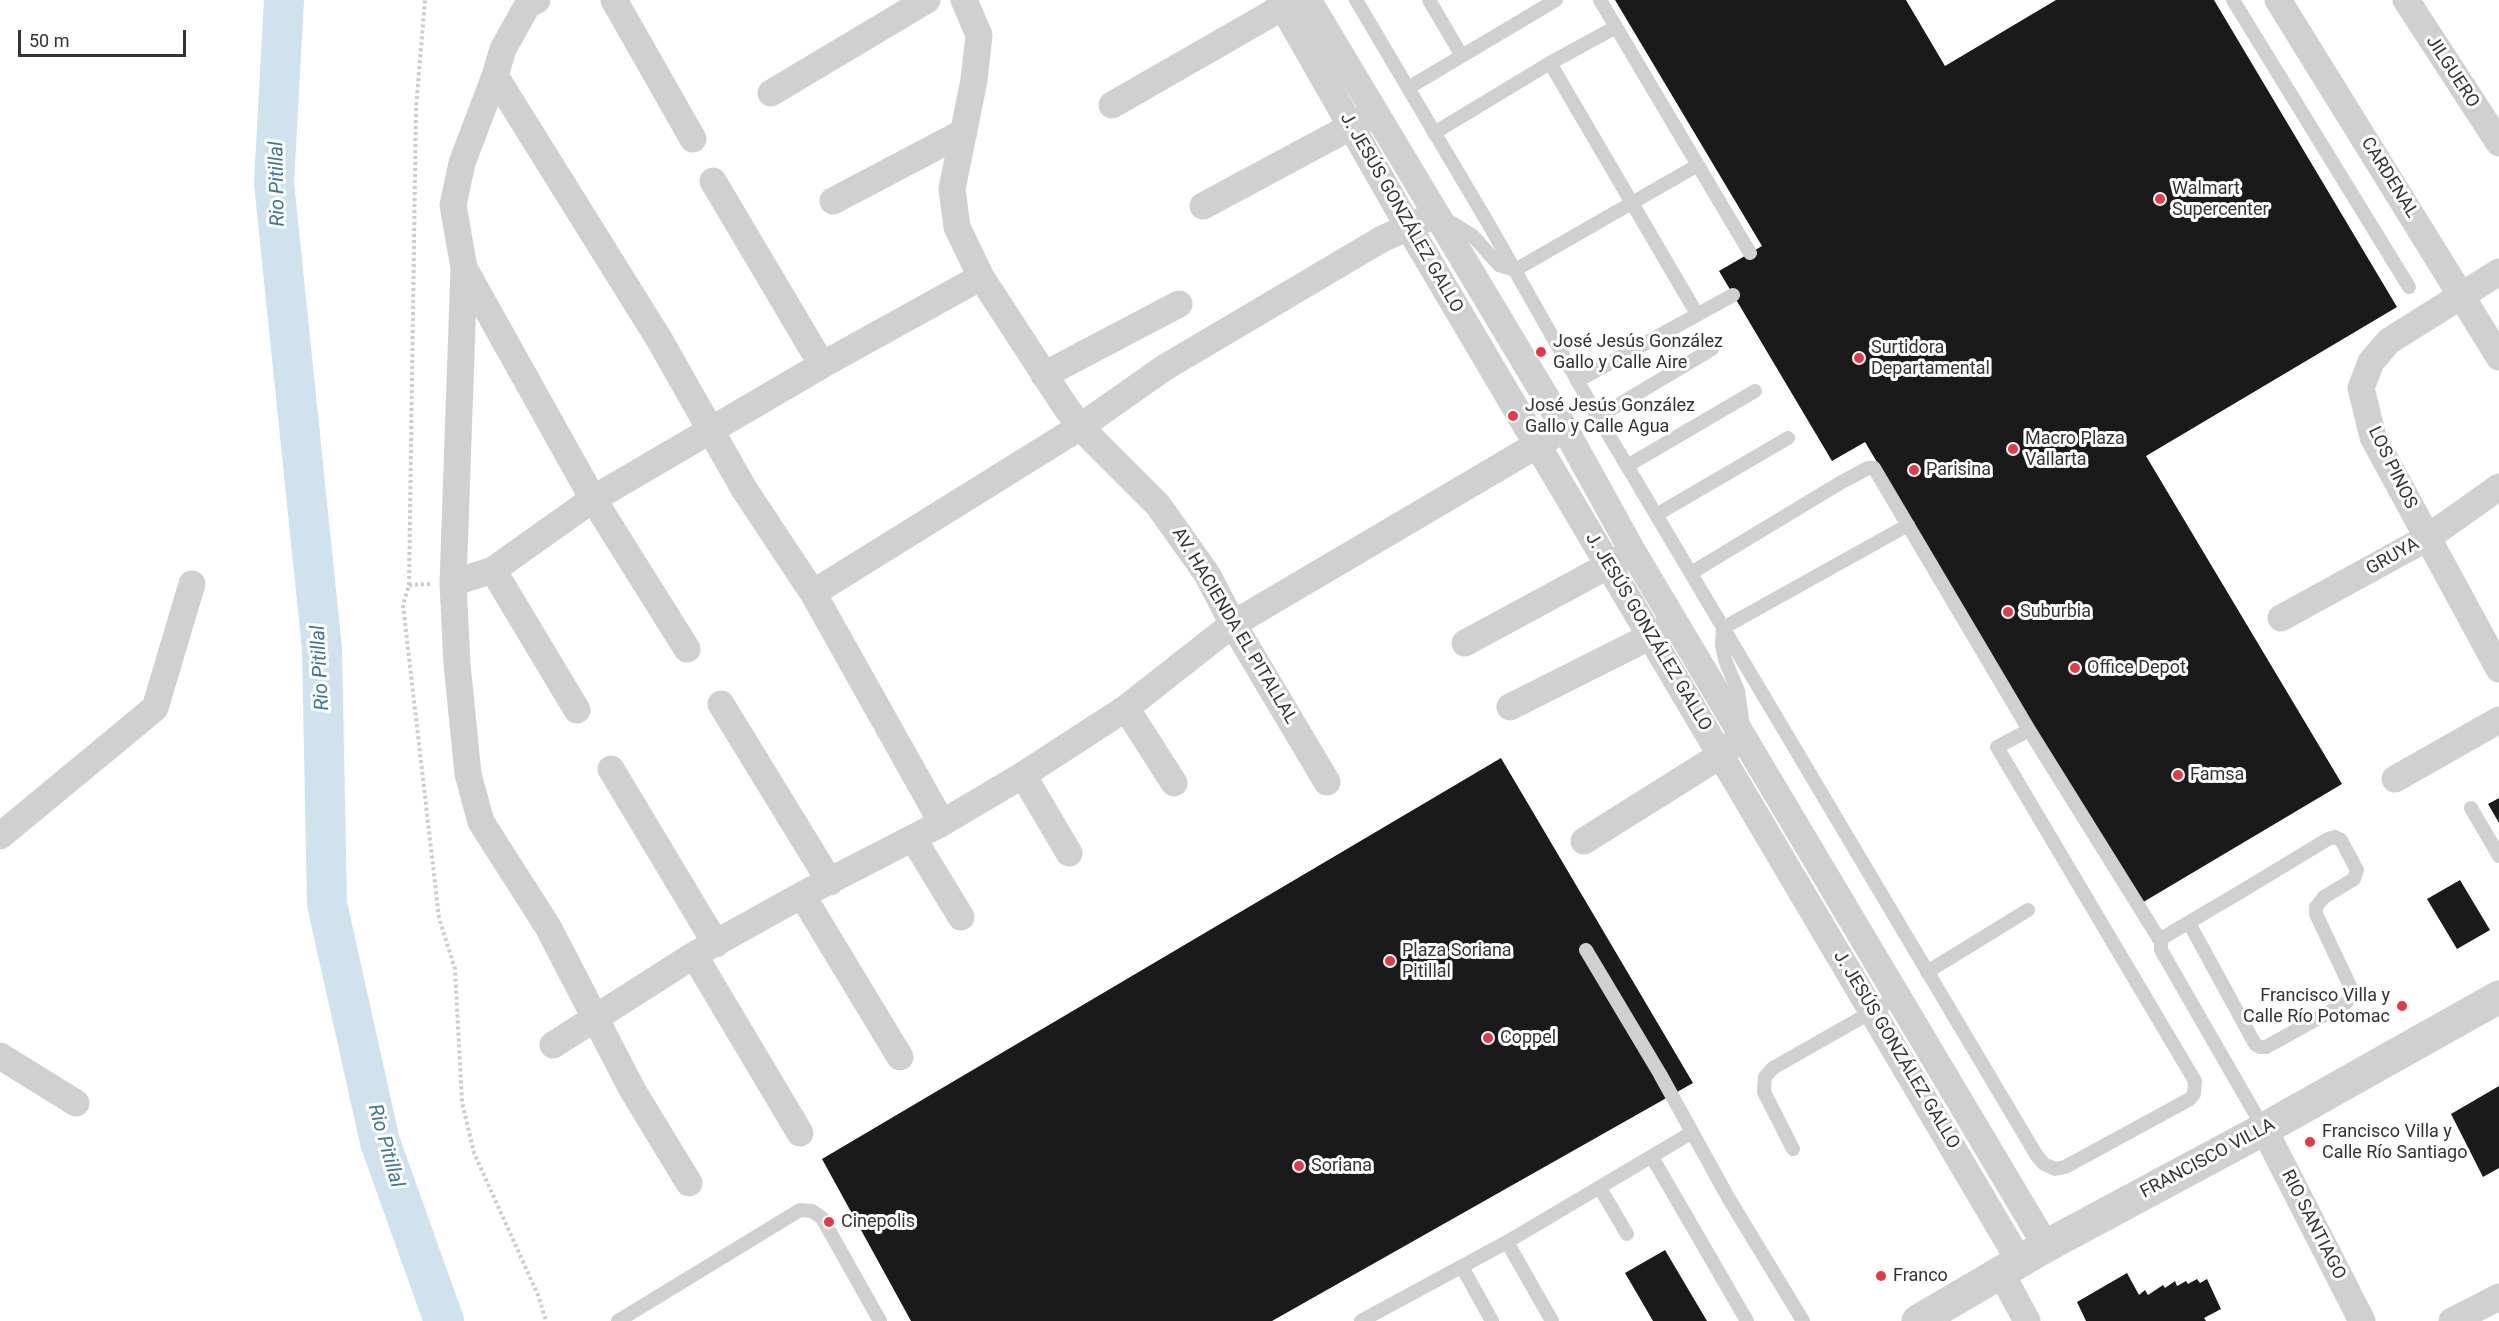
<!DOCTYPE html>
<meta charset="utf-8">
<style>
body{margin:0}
#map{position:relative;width:2499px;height:1321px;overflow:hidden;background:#fff;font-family:Roboto,sans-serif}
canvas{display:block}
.scale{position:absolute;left:18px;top:30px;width:168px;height:27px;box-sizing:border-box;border:3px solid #333;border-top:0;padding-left:8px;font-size:18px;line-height:21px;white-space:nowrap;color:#333;-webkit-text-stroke:4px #fff;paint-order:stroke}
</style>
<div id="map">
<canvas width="2499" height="1321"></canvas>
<div class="scale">50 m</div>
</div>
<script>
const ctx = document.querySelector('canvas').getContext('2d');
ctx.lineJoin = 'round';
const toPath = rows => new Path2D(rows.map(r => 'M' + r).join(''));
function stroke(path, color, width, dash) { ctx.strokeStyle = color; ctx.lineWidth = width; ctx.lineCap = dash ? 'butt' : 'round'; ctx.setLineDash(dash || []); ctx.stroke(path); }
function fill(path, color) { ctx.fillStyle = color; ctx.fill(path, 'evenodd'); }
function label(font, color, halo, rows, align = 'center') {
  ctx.font = font + ' Roboto,sans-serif'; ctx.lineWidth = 6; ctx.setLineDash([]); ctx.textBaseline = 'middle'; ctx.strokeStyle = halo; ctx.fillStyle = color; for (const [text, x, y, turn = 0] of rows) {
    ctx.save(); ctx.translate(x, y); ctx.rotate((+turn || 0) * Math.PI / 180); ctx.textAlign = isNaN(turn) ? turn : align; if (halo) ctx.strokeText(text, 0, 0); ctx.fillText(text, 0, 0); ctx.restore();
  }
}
const river = toPath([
 [284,0,274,183,322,649,327,904,380,1142,444,1321]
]);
const building = toPath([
 [1615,0,1906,0,1945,66,2056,0,2214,0,2397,307,2146,456,2342,784,2140,904,1865,442,1832,461,1719,271,1762,246],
 [1501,758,1693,1083,1272,1321,911,1321,822,1159],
 [2499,798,2499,823,2488,804],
 [2460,880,2490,930,2457,949,2427,899],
 [2499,1086,2499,1168,2483,1177,2451,1114],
 [1665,1250,1707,1321,1653,1321,1625,1273],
 [2127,1273,2139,1295,2145,1290,2148,1295,2163,1285,2165,1288,2175,1281,2177,1286,2186,1281,2188,1284,2197,1279,2200,1283,2207,1279,2221,1309,2204,1318,2206,1321,2086,1321,2077,1302]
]);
const path = toPath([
 [430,584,409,585,403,605,439,918,455,969,462,1102,474,1153,538,1295,546,1321],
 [409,585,416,108,425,0]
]);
const service = toPath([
 [1356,0,1488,223,1598,417,2037,1156,2044,1164,2055,1169,2065,1167,2190,1099,2194,1094,2195,1081,1997,747,2029,730,1874,468,1868,468,1840,483,1691,573],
 [1429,0,1462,56],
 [1600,0,1750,253],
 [2233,0,2409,287],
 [1550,63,1697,314],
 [1408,88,1556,0],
 [1434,133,1550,63,1616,27],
 [1444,218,1473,236,1499,265,1515,270,1698,165],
 [1577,381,1733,295],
 [1598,417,1712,349],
 [1627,466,1755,391],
 [1656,515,1788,438],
 [1743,726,1738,691,1725,660,1722,645,1723,628,1908,525],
 [2029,730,2161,942],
 [2471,808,2499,856],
 [2189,923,2255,1044,2260,1047,2266,1047,2346,1003,2351,996,2350,986,2316,914,2316,907,2324,897,2354,879,2357,870,2341,840,2335,837,2328,839,2242,891,2164,937,2161,942,2161,950,2264,1129],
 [1586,950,1660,1074,1729,1199,1803,1321],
 [1927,972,2028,910],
 [1793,1149,1764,1092,1765,1077,1773,1068,1898,997],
 [1652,1157,1747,1321],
 [1600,1188,1627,1234],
 [1507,1242,1552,1321],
 [1462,1267,1492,1321],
 [618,1321,800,1210,812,1211,822,1218,880,1321],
 [1361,1321,1507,1242,1691,1133]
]);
const minor = toPath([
 [537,0,527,6,503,49,495,76,659,339,744,489,813,593,942,823],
 [614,0,693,139],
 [964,0,979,35,974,80,952,189,957,227,981,277,1063,403,1080,427,1158,505,1207,574,1233,624,1327,782],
 [1279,0,1408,226,2020,1262],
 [1308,0,1565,429,1633,552,2046,1246],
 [2278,0,2499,357],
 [2406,0,2499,143],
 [495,76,462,163,453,205,464,268,593,499,687,649],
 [771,93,927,0],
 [1112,105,1295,0],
 [713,181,822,365],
 [833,201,964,132],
 [1203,206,1365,119],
 [464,268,453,583,457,664,468,774,481,822,548,927,633,1091,689,1183],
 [2499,272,2389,341,2371,362,2361,388,2373,437,2499,669],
 [1044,375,1179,304],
 [493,570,577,710],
 [453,583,493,570,593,499,822,365,981,277],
 [813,593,1080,427,1164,368,1382,239,1424,220],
 [2281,618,2427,538,2499,487],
 [1465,643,1624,557],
 [721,704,830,882],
 [1510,707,1667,628],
 [1126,708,1174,783],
 [611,769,716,944],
 [1023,775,1069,853],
 [2395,779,2499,720],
 [0,836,155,708,192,584],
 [913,838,961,917],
 [1584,841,1721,755,1734,743],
 [802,895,900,1057],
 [694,955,800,1133],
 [553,1045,694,955,802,895,942,823,1023,775,1126,708,1233,624,1552,436],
 [0,1056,76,1103],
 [2264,1129,2362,1321],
 [2001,1273,2027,1321],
 [2452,1321,2499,1297]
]);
const tertiary = toPath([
 [1918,1321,2046,1246,2264,1129,2499,997]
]);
const markers = [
 [2160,199,6,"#e63946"],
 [1541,352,6,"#e63946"],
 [1859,358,6,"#e63946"],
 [1513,416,6,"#e63946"],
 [2013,449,6,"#e63946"],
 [1914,470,6,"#e63946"],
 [2008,612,6,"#e63946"],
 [2075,668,6,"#e63946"],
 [2178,775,6,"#e63946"],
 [1390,961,6,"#e63946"],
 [2402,1006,6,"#e63946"],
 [1488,1038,6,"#e63946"],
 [2310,1142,6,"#e63946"],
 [1299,1166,6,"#e63946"],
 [829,1222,6,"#e63946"],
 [1881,1276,6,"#e63946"]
];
const streetNames = [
 ["JILGUERO",2452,72,57],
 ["CARDENAL",2389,178,58],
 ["J. JESÚS GONZÁLEZ GALLO",1401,213,60],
 ["LOS PINOS",2392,468,64],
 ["GRUYA",2393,557,-29],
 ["AV. HACIENDA EL PITALLAL",1234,626,59],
 ["J. JESÚS GONZÁLEZ GALLO",1648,632,59],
 ["J. JESÚS GONZÁLEZ GALLO",1896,1050,59],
 ["FRANCISCO VILLA",2208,1159,-28],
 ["RIO SANTIAGO",2313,1225,63]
];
const poiNames = [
 ["Walmart",2172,189],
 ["Supercenter",2172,210],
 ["José Jesús González",1553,342],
 ["Gallo y Calle Aire",1553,363],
 ["Surtidora",1871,348],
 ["Departamental",1871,369],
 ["José Jesús González",1525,406],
 ["Gallo y Calle Agua",1525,427],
 ["Macro Plaza",2025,439],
 ["Vallarta",2025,460],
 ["Parisina",1926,470],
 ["Suburbia",2020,612],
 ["Office Depot",2087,668],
 ["Famsa",2190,775],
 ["Plaza Soriana",1402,951],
 ["Pitillal",1402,972],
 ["Francisco Villa y",2390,996,"right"],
 ["Calle Río Potomac",2390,1017,"right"],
 ["Coppel",1500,1038],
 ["Francisco Villa y",2322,1132],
 ["Calle Río Santiago",2322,1153],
 ["Soriana",1311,1166],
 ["Cinepolis",841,1222],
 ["Franco",1893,1276]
];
const waterNames = [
 ["Rio Pitillal",278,184,-91],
 ["Rio Pitillal",321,668,-93],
 ["Rio Pitillal",385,1146,74]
];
stroke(river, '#cfe2ee', 40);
fill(building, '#1a1a1a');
stroke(path, '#cdcdcd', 4, [3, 3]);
stroke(service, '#d0d0d0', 14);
stroke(minor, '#d0d0d0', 27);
stroke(tertiary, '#d0d0d0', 33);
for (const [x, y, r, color] of markers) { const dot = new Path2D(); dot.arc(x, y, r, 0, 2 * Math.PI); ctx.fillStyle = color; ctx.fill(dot); stroke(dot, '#fff', 2); }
label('18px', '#333', '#fff', streetNames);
label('18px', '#333', '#fff', poiNames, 'left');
label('italic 20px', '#3f7597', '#fff', waterNames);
</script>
